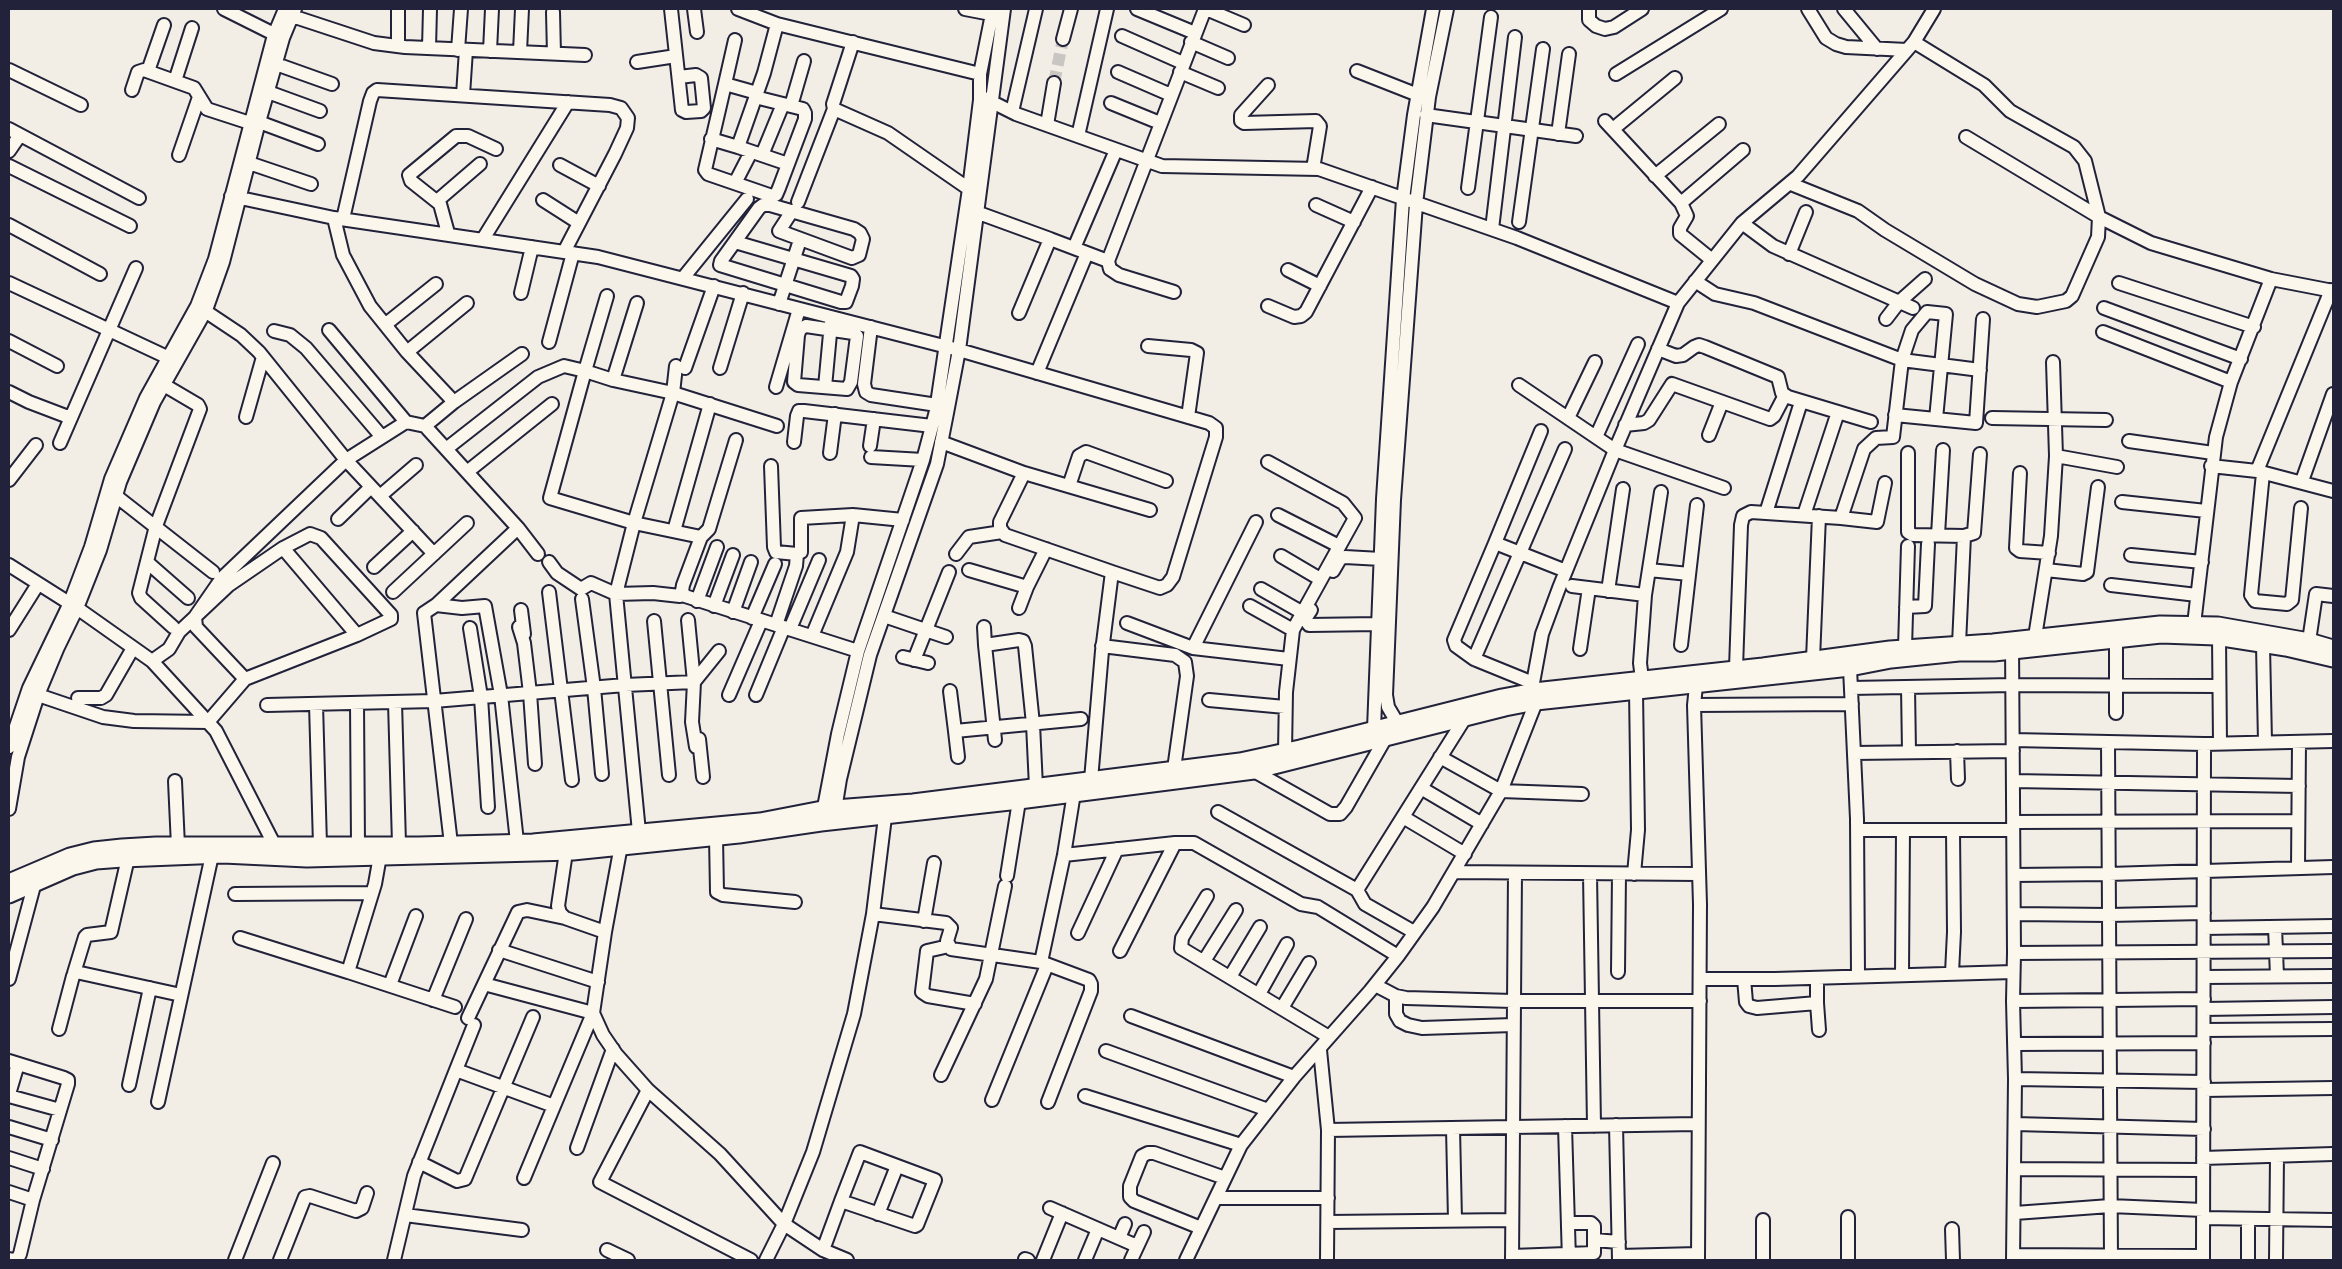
<!DOCTYPE html>
<style>
body{margin:0}
#map{position:relative;width:2342px;height:1269px;overflow:hidden;background:#f2eee5;font-family:Caveat,sans-serif}
canvas{display:block}
.frame{position:absolute;inset:0;border:10px solid #22223b;pointer-events:none}
</style>
<div id="map">
<canvas width="2342" height="1269"></canvas>
<div class="frame"></div>
</div>
<script>
const ctx = document.querySelector('canvas').getContext('2d');
ctx.lineJoin = 'round';
const toPath = rows => new Path2D(rows.map(r => 'M' + r).join(''));
function stroke(path, color, width, dash) { ctx.strokeStyle = color; ctx.lineWidth = width; ctx.lineCap = dash ? 'butt' : 'round'; ctx.setLineDash(dash || []); ctx.stroke(path); }
const minorTunnel = toPath([
 [1054,83,1063,39]
]);
const minor = toPath([
 [224,9,280,37],
 [398,9,398,46],
 [671,9,682,110,686,112,701,111,704,108,701,78,696,75,679,77],
 [694,9,697,32],
 [738,9,777,24,980,74],
 [965,9,991,14],
 [1137,9,1195,33],
 [1206,9,1244,25],
 [1589,9,1589,20,1596,26,1605,29,1614,27,1642,9],
 [1808,9,1826,38,1836,44,1846,47,1907,50],
 [1844,9,1877,49],
 [553,12,554,54],
 [292,16,374,43,405,47,585,55],
 [777,24,764,73,738,147,788,164],
 [1122,36,1183,63],
 [1063,39,1071,9],
 [735,40,725,84,757,93],
 [853,42,833,104,834,109,888,133,969,189],
 [1191,42,1228,58],
 [429,48,430,9],
 [458,50,461,9],
 [490,51,492,9],
 [520,52,522,9],
 [637,62,676,56],
 [276,64,332,84],
 [9,70,81,105],
 [148,71,164,25],
 [1357,71,1418,95],
 [1118,72,1171,95],
 [1180,72,1218,88],
 [1616,74,1721,9],
 [175,81,192,28],
 [725,84,705,170,708,174,772,196,776,195,779,188,805,119,805,113,803,109,755,97],
 [1268,85,1241,115,1241,121,1244,123,1316,121,1320,126,1313,169],
 [132,90,138,72,144,70,194,88,207,109,250,123],
 [268,92,320,111],
 [463,95,466,50],
 [984,98,1016,114,1162,166,1319,169,1517,238,1678,303],
 [1111,103,1160,123],
 [791,106,804,61],
 [1012,112,1036,9],
 [1426,115,1576,136],
 [1605,121,1681,203,1687,216,1680,228,1680,234,1712,260],
 [259,122,318,144],
 [1047,125,1054,83],
 [9,129,139,198],
 [1613,129,1675,78],
 [1558,134,1569,54],
 [1078,136,1107,9],
 [1966,137,2099,217,2151,243,2271,279,2333,291],
 [711,139,738,147],
 [9,151,20,135],
 [179,155,199,97],
 [762,155,783,104],
 [249,163,311,184],
 [560,165,599,186],
 [9,166,130,226],
 [1655,176,1719,124],
 [735,183,751,152],
 [1791,184,1858,211,1885,230,1975,284,2018,304,2037,307,2066,301,2072,296,2098,237,2099,217,2085,161,2074,147,2010,111,1984,85,1914,42],
 [1468,188,1491,17],
 [231,196,334,218,598,257,959,350,1209,423,1216,428,1216,437,1173,577,1167,585,1160,588,1112,572,1102,651,1091,780],
 [543,200,579,223],
 [437,201,480,164],
 [798,202,834,109],
 [1681,203,1743,150],
 [1316,205,1354,222],
 [976,212,1050,239],
 [343,219,370,101,373,93,377,90,610,105,621,108,628,118,627,128,615,154,564,252],
 [1519,222,1543,49],
 [1742,223,1773,246,1913,308],
 [9,225,100,274],
 [1492,229,1515,37],
 [448,233,440,204,411,181,409,175,456,136,468,136,496,149],
 [483,239,568,102],
 [735,242,851,276,853,279,852,286,846,302,841,302,720,265,721,261,759,208,763,205,770,205,854,229,860,233,863,239,859,255,852,258,779,231,792,211],
 [1074,248,1116,150],
 [1789,254,1806,212],
 [1108,261,1110,269,1119,275,1174,292],
 [1288,270,1320,286],
 [683,278,747,199],
 [1695,281,1715,294,1754,303,1902,360,1980,370],
 [9,283,169,358],
 [2119,283,2254,327],
 [521,293,532,247],
 [637,303,613,380,673,393,676,366],
 [779,304,800,240],
 [1268,306,1294,317,1301,316,1306,312,1372,187],
 [199,307,241,335,259,352,346,460,434,554],
 [2104,308,2241,359],
 [1019,313,1050,239,1108,261,1205,9],
 [1886,319,1899,302,1925,279],
 [386,324,436,284],
 [806,326,853,333,857,336,851,382,847,389,798,385,794,382,798,335,800,329,806,326],
 [871,327,864,384,866,392,871,395,937,405],
 [329,330,406,422],
 [274,331,290,335,306,348,382,437],
 [2103,332,2231,382],
 [9,341,57,366],
 [549,342,573,253],
 [1148,346,1191,350,1197,353,1188,417],
 [1658,349,1676,356,1683,355,1694,347,1699,345,1705,347,1778,377,1782,393,1788,397,1871,422],
 [407,352,467,303],
 [685,368,714,286],
 [720,368,743,293],
 [1037,373,1087,253],
 [613,380,585,371,550,498,634,523,616,594,639,832],
 [164,385,198,405,200,409,156,526,139,593,141,598,173,627],
 [1519,385,1615,450,1724,488],
 [776,387,799,309],
 [825,387,831,323],
 [9,392,29,402,71,418],
 [454,402,522,354],
 [1895,415,1976,423,1983,319],
 [246,417,263,357],
 [1568,418,1595,362],
 [1992,418,2106,420],
 [1625,425,1644,423,1649,420,1672,384,1770,419,1774,416,1785,395],
 [425,426,518,528,538,554],
 [777,426,673,393,634,523,701,537,683,585,682,591,685,596,858,651],
 [1541,431,1495,543,1566,571],
 [1709,435,1722,402],
 [1596,437,1638,344],
 [2129,441,2213,453],
 [794,442,797,416,799,411,804,411,932,426],
 [941,442,1024,473,1000,522,1000,528,1005,535,1112,572],
 [60,443,136,268],
 [870,446,874,419],
 [446,449,538,377,564,366,585,371,607,296],
 [830,453,835,414],
 [1908,453,1908,532,1913,535,1964,536],
 [2056,456,2117,467],
 [871,457,923,460],
 [1268,462,1343,503,1355,518,1293,630,1286,692,1285,752],
 [771,466,774,547,776,552,797,554,801,552,801,518,853,515,903,520],
 [2211,466,2257,471,2331,290],
 [2257,471,2333,491],
 [467,472,552,404],
 [1024,473,1150,510],
 [2020,473,2016,548,2020,551,2049,553],
 [2263,473,2251,595,2255,601,2287,604,2292,600,2301,508],
 [9,480,36,445],
 [2302,481,2333,394],
 [1069,486,1079,456,1086,452,1166,481],
 [116,496,213,572],
 [380,496,416,465],
 [2122,502,2206,511],
 [1766,513,1801,402],
 [1278,515,1339,546],
 [1804,515,1838,412],
 [1841,518,1877,522,1885,483],
 [338,519,371,487],
 [674,531,710,404],
 [1938,535,1943,450],
 [701,537,709,529,736,440],
 [956,554,969,537,1002,532],
 [2131,555,2202,562],
 [1281,556,1320,579],
 [147,562,188,598],
 [549,562,557,573,581,589,591,583,616,594,653,593,680,596],
 [9,565,77,608,152,661,216,731,274,844],
 [374,567,413,531],
 [969,570,1027,587,1046,549],
 [1649,570,1689,574],
 [2046,570,2083,574,2087,572,2098,487],
 [1333,571,1340,559,1345,557,1381,559],
 [2111,585,2197,595],
 [1572,586,1645,595],
 [1261,589,1303,613],
 [1608,591,1623,489],
 [393,592,467,523],
 [549,592,572,780],
 [582,599,594,688,602,774],
 [697,601,717,547],
 [436,605,518,528],
 [714,606,733,555],
 [1250,606,1293,630],
 [1906,607,1925,606,1928,544],
 [1019,608,1027,587],
 [521,610,524,634],
 [1311,610,1305,619,1309,625,1378,624],
 [733,612,751,562],
 [884,616,946,637],
 [752,618,775,564],
 [654,621,669,775],
 [1127,623,1193,648,1289,659],
 [776,625,796,566,797,554],
 [519,627,524,643,530,693,535,764],
 [984,627,985,645],
 [470,628,481,697,488,807],
 [790,629,819,560],
 [9,630,38,584],
 [2193,633,2216,437,2231,382,2271,279],
 [812,636,847,552,853,515],
 [2035,637,2051,536,2056,456,2053,362],
 [2219,637,2220,743],
 [2116,640,2116,713],
 [2309,641,2316,594,2333,596],
 [2012,642,2014,953,2013,1001,2015,1079,2013,1260],
 [1959,644,1964,536,1974,533,1980,454],
 [1681,645,1697,505],
 [2263,645,2265,742],
 [1102,646,1175,655,1185,662,1187,676,1174,769],
 [1193,648,1256,522],
 [1905,648,1908,546],
 [1580,649,1589,588],
 [903,657,928,663],
 [1474,659,1456,646,1454,640,1495,543],
 [1813,659,1819,516],
 [914,660,949,572],
 [152,661,169,649,179,632,229,585,283,548,310,534,321,538,391,615,391,619,357,635,283,548],
 [1736,668,1741,525,1743,516,1751,512,1841,518,1864,449,1876,438,1893,437,1902,360,1912,330,1927,312,1946,314,1936,419],
 [1850,668,1857,819,1858,976],
 [1697,676,1694,705,1700,904,1698,1260],
 [245,679,357,635],
 [1642,679,1640,663,1645,595,1661,492],
 [1533,683,1474,659,1565,449],
 [1908,687,1909,752],
 [1851,688,2013,685,2219,686],
 [950,691,955,731,1081,719],
 [38,695,103,717,134,721,208,722,245,679,196,627,195,617,222,578,346,460,406,422,425,426,454,402,407,352,370,306,343,255,334,218],
 [729,695,761,621],
 [756,695,784,627],
 [78,698,101,698,106,695,133,648],
 [1209,700,1285,707],
 [395,702,399,844],
 [357,703,358,845],
 [316,704,320,845],
 [267,705,434,701,625,685,694,682,688,620],
 [1694,705,1852,704],
 [1398,724,1388,707,1386,695,1394,500,1416,204,1429,97,1447,9],
 [1374,729,1383,499,1403,199,1414,115,1433,9],
 [955,731,958,757],
 [699,739,703,777],
 [995,740,985,645,1019,640,1023,641,1025,646,1033,724,1036,787],
 [2013,740,2204,744,2333,741],
 [2108,743,2111,1260],
 [9,747,29,688,69,605,91,547,111,479,146,398,197,306,215,259,274,35,285,9],
 [696,747,692,722,694,682,719,651],
 [1957,751,1958,779],
 [1854,753,2013,751],
 [1440,757,1501,791,1582,794],
 [1254,771,1330,814,1340,814,1346,807,1385,739],
 [175,781,178,846],
 [2013,781,2299,786],
 [1421,788,1482,824],
 [9,809,18,757,38,695,58,647,77,608,100,550,120,482,154,402,206,310,223,262,259,122,283,38,295,9],
 [1218,812,1357,890,1465,718],
 [834,816,840,779,870,655,937,464,947,413,959,350,1004,9],
 [1403,817,1465,854],
 [822,818,838,734,858,651,923,460,936,411,969,189,980,100,980,74,993,9],
 [2013,822,2298,821],
 [1857,830,2013,830],
 [716,837,717,892,723,895,795,902],
 [622,840,605,932,593,1013,603,1035,616,1054,648,1090,720,1154,784,1224,766,1260],
 [451,844,424,613,436,605,462,608,485,606,501,695,517,842],
 [566,852,558,906,560,913,565,918,605,932],
 [1064,855,1175,843,1194,843,1301,904,1318,907,1398,956],
 [380,856,375,884,348,972,455,1007],
 [2298,868,2299,742],
 [1455,872,1698,874],
 [1590,874,1594,1126],
 [1634,874,1638,830,1636,691],
 [2014,875,2109,874,2333,867],
 [1007,876,1019,801],
 [1357,890,1365,904,1414,932],
 [235,894,372,893],
 [1207,896,1182,938,1181,948,1329,1037],
 [873,914,946,923,951,928,947,941,951,949,1041,962],
 [2014,914,2109,915,2204,913],
 [924,921,934,863],
 [2275,927,2277,976],
 [2204,928,2333,926],
 [1078,933,1117,849],
 [240,938,348,972],
 [949,946,927,951,922,992,928,996,975,1004],
 [499,950,598,982],
 [1120,951,1175,843],
 [2014,953,2333,951],
 [1204,961,1236,910],
 [1618,972,1619,874],
 [74,973,85,937,87,935,111,932,128,858],
 [1952,973,1954,932,1953,831],
 [1902,975,1903,830],
 [1230,977,1260,927],
 [2204,977,2333,976],
 [9,979,35,882],
 [1701,979,1775,979,2013,972],
 [1744,979,1746,1002,1749,1006,1757,1008,1817,1003,1817,978],
 [390,985,416,916],
 [1375,985,1396,996,1406,998,1513,1001,1700,1001],
 [1259,994,1287,944],
 [1396,996,1396,1014,1400,1021,1408,1025,1422,1028,1513,1025],
 [433,1000,466,919],
 [2013,1001,2204,999],
 [1817,1003,1819,1030],
 [1282,1008,1309,963],
 [2204,1009,2333,1007],
 [1131,1016,1294,1077],
 [468,1018,518,912,527,910,565,918],
 [474,1025,456,1070,554,1106,593,1013,484,984],
 [59,1029,73,976,76,972,181,995],
 [2204,1030,2333,1029],
 [2014,1044,2204,1043],
 [1320,1050,1328,1130,1697,1124],
 [1106,1051,1268,1110],
 [9,1061,64,1078,68,1080,68,1084,33,1200,20,1254,18,1258,13,1260,9,1259],
 [941,1075,986,979,1005,886],
 [2015,1079,2204,1082],
 [129,1085,150,988],
 [648,1090,600,1182,751,1260],
 [2204,1090,2333,1088],
 [9,1094,18,1064],
 [9,1096,60,1110],
 [1085,1096,1241,1145],
 [992,1100,1047,965],
 [158,1102,212,855],
 [1048,1102,1091,991,1091,984,1089,980,1041,962,1064,855,1074,793],
 [2015,1124,2204,1129],
 [1616,1125,1619,1260],
 [1565,1126,1569,1260],
 [9,1127,52,1140],
 [1453,1128,1455,1220],
 [577,1148,613,1049],
 [9,1158,43,1169],
 [2203,1158,2333,1154],
 [419,1162,457,1181,465,1179,533,1017],
 [2014,1169,2203,1170],
 [524,1178,554,1106],
 [9,1192,33,1200],
 [1216,1198,1328,1198],
 [1050,1208,1137,1246],
 [2015,1213,2110,1206,2203,1210],
 [878,1214,897,1166],
 [405,1215,522,1230],
 [1848,1217,1848,1260],
 [2203,1218,2333,1220],
 [2248,1219,2248,1260],
 [1763,1220,1763,1260],
 [1328,1222,1512,1220],
 [1568,1223,1591,1223,1594,1226,1594,1240],
 [1201,1228,1134,1201,1130,1197,1130,1186,1142,1156,1148,1153,1154,1153,1225,1178],
 [1952,1229,1953,1260],
 [1119,1238,1125,1224],
 [607,1250,628,1260],
 [823,1250,841,1201,860,1152,935,1180,917,1225,915,1226,841,1201],
 [2013,1255,2203,1256],
 [1512,1256,1594,1253,1594,1240,1619,1242],
 [1619,1256,1698,1254],
 [1025,1259,1028,1260],
 [235,1260,273,1163],
 [280,1260,305,1197,310,1196,356,1211,362,1208,367,1193],
 [394,1260,414,1176,456,1070],
 [847,1260,823,1250,784,1224,813,1152,854,1014,873,914,885,817],
 [1043,1260,1062,1213],
 [1085,1260,1098,1229],
 [1131,1260,1144,1232],
 [1186,1260,1241,1145,1294,1077,1370,991,1398,956,1433,907,1501,791,1536,702,1533,683,1542,634,1559,588,1615,450,1678,303,1742,223,1798,176,1914,42,1934,9],
 [1327,1260,1328,1130],
 [1512,1260,1515,873],
 [2203,1260,2204,744],
 [2276,1260,2277,1156]
]);
const major = toPath([
 [9,882,70,856,94,850,122,847,156,845,419,845,533,842,760,821,822,809,913,802,1240,761,1300,748,1502,697,1534,691,1763,666,1890,649,1993,642,2160,624,2218,625,2309,641,2333,648],
 [9,895,73,867,96,861,123,859,223,855,307,859,573,852,739,835,821,823,1019,801,1254,771,1505,708,1536,702,1850,668,1891,660,1959,653,1994,653,2161,635,2216,637,2286,648,2333,659]
]);
stroke(minorTunnel, '#c8c5c3', 12, [12, 6]);
stroke(minor, '#22223b', 16);
stroke(major, '#22223b', 19);
stroke(minor, '#fbf7ec', 12);
stroke(major, '#fbf7ec', 15);
</script>
